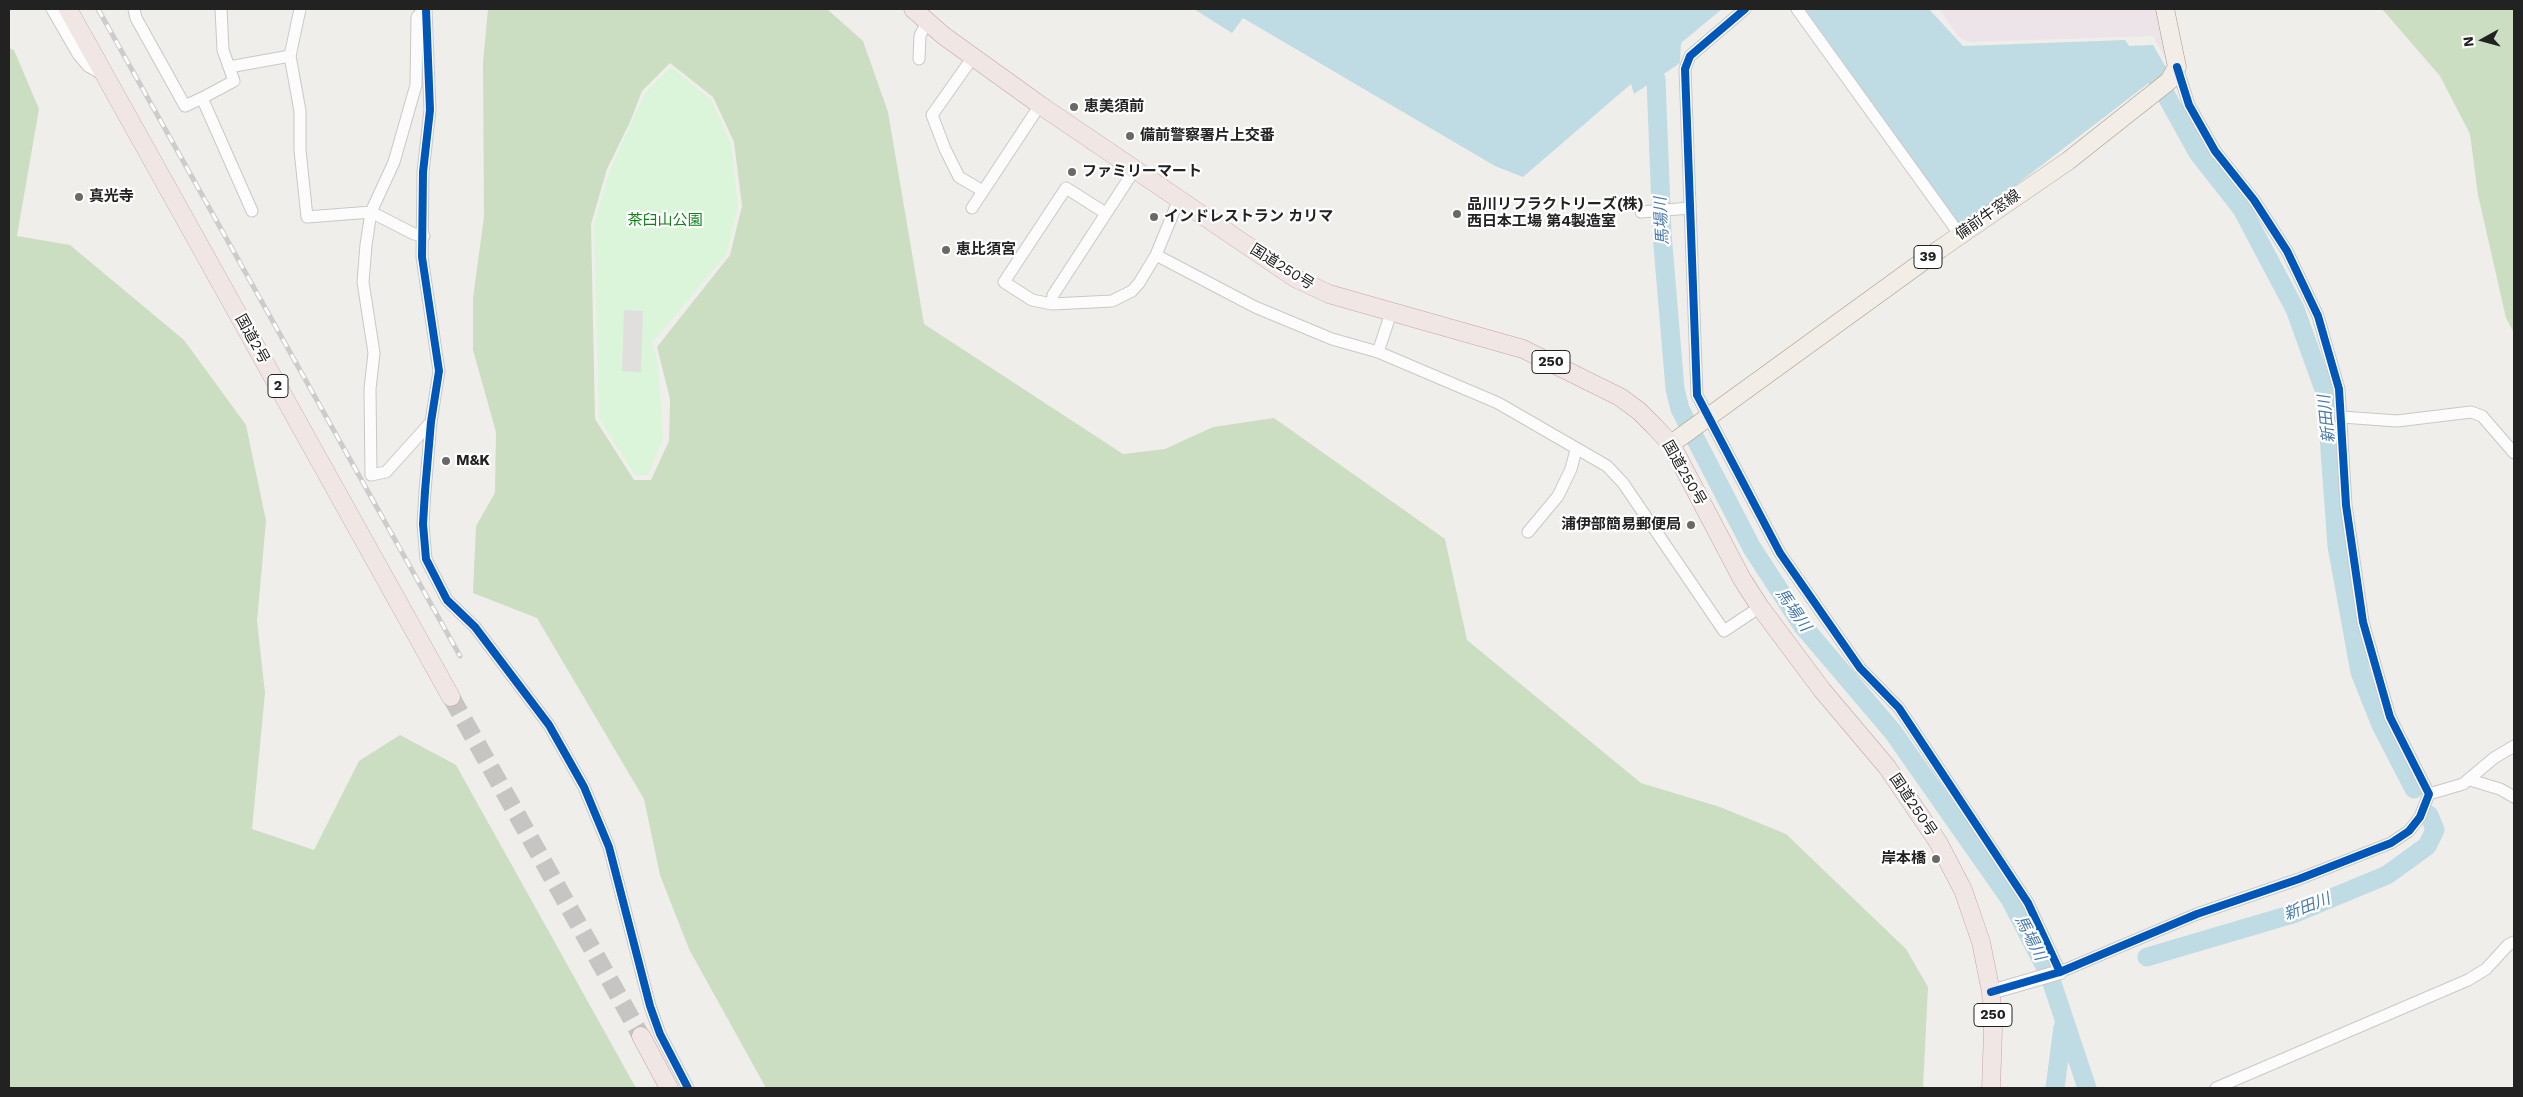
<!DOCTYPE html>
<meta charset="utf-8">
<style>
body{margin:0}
#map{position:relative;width:2523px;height:1097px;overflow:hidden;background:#f0eeeb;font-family:"Work Sans",sans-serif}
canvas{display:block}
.frame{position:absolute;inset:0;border:10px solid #222;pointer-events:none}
.north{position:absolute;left:2458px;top:15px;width:50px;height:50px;-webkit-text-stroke:4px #fff;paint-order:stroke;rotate:263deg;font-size:14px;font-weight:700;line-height:20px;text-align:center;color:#222}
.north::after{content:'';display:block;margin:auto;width:18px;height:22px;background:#222;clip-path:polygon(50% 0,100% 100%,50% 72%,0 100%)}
</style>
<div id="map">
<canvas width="2523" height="1097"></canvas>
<div class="frame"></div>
<div class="north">N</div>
</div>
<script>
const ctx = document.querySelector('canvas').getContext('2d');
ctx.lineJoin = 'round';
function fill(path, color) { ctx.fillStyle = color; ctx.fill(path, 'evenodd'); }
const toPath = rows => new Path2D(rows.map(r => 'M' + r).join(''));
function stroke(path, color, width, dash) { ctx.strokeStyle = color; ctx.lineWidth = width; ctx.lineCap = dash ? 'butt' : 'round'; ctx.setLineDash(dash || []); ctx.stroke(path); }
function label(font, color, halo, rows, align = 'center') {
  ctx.font = font + ' "Work Sans","Noto Sans JP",sans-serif'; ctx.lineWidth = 4.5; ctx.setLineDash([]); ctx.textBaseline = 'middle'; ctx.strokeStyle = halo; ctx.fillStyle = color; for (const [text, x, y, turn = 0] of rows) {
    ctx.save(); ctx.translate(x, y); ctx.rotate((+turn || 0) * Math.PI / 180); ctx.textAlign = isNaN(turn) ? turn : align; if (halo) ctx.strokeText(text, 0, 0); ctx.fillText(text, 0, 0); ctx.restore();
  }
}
const industrial = toPath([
 [1939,9,2159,9,2169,65,2153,36,1969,42,1959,37]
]);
const forest = toPath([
 [488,9,827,9,863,41,888,112,924,324,1123,454,1165,449,1213,427,1274,418,1445,539,1467,640,1641,783,1720,807,1786,834,1906,949,1928,987,1923,1088,766,1088,689,949,660,875,644,799,537,618,473,593,476,526,495,493,496,432,473,350,473,298,484,217,483,63],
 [670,63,713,97,734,142,742,206,730,255,657,347,670,399,669,441,651,480,634,480,595,419,591,224,607,169,630,122,642,91],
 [2382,9,2514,9,2514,333,2506,318,2478,195,2470,134,2440,76],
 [9,48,14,50,39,109,17,236,70,245,184,340,246,425,266,521,257,621,265,693,252,829,314,850,359,761,400,735,456,765,636,1088,9,1088]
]);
const park = toPath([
 [671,67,711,100,731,143,738,205,727,254,652,343,658,364,663,439,648,475,635,475,599,418,594,224,610,170,645,93]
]);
const parking = toPath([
 [624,310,643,311,641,372,622,371]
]);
const water = toPath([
 [1194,9,1722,9,1681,43,1680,63,1634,94,1631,84,1523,177,1495,166,1243,18,1232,33],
 [1805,9,1929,9,1963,46,2125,40,2129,46,2153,45,2167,69,1961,227]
]);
const river = toPath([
 [1656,79,1662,234,1675,389,1680,409,1752,548,1802,625,1893,732,2010,899,2049,974,2087,1088],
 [2157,79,2198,153,2242,209,2295,309,2326,395,2337,546,2360,672,2381,725,2414,789],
 [2147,957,2293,914,2387,875,2427,846,2435,830,2429,815],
 [2055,1088,2063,1027]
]);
const trunkTunnel = toPath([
 [451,697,641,1036]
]);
const minor = toPath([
 [52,9,78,54,88,66,102,74],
 [134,9,136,18,185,106,202,98,252,211],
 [300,9,290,56,300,111,300,150,307,217,371,212,414,234,424,236],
 [424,9,417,17,416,85,394,162,371,212,366,245,363,282,374,353,370,389,371,475,386,472,431,422],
 [426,9,430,110,423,172,422,257,439,371,431,422,425,491,423,524,426,559,447,600,475,627,549,725,584,787,609,847,650,1006,660,1034,688,1088],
 [1745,9,1690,56,1685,69,1697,395,1780,553,1860,668,1899,708,2028,903,2060,972,2197,914,2299,879,2391,843,2409,831,2420,817,2429,794,2390,717,2363,622,2346,505,2339,389,2318,316,2287,251,2254,200,2215,151,2189,105,2177,67],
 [1797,9,1960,235],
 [973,57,932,115,945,149,959,177,983,191],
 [919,59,920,36,927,21],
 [229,67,290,56],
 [202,98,234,81,223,50,221,9],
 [972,208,1040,105],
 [1104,212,1066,188,1004,282,1032,300,1052,304,1112,301,1132,291,1139,283,1156,255,1179,199],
 [1641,212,1690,208],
 [1156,255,1255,307,1332,339,1378,352,1498,403,1607,466,1623,483,1724,631,1760,607],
 [1052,304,1053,295,1135,169],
 [1378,352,1391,313],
 [2342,417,2397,421,2471,412,2482,416,2514,453],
 [1528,532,1558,496,1571,469,1576,450],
 [2470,780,2500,789,2514,797],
 [2429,794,2463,784,2494,758,2514,746],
 [2216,1088,2468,980,2486,969,2508,945,2514,942]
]);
const tertiary = toPath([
 [1991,992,2060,972]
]);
const primary = toPath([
 [1671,444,1940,249,2068,161,2169,81,2177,67,2165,9]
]);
const trunk = toPath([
 [68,9,451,697],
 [913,9,944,36,1040,105,1295,278,1329,294,1523,349,1620,397,1639,411,1654,426,1671,444,1742,579,1760,607,1822,690,1887,767,1938,842,1963,890,1981,942,1991,992,1993,1031,1991,1088],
 [641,1036,669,1088]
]);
const rail = toPath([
 [98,9,460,656]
]);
const cycleway = toPath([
 [426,9,430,110,423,172,422,257,439,371,431,422,425,491,423,524,426,559,447,600,475,627,549,725,584,787,609,847,650,1006,660,1034,688,1088],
 [1745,9,1690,56,1685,69,1697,395,1780,553,1860,668,1899,708,2028,903,2060,972],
 [1991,992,2060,972,2197,914,2299,879,2391,843,2409,831,2420,817,2429,794,2390,717,2363,622,2346,505,2339,389,2318,316,2287,251,2254,200,2215,151,2189,105,2177,67]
]);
const markers = [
 [1074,107,5,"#6a6968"],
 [1130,136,5,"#6a6968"],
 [1072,172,5,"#6a6968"],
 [79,197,5,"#6a6968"],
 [1457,214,5,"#6a6968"],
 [1154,217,5,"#6a6968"],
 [946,250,5,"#6a6968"],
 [446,461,5,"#6a6968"],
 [1691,525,5,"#6a6968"],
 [1936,859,5,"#6a6968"]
];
const shields = [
 [1928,257,28],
 [1551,362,38],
 [278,386,20],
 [1993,1015,38]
];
const shieldNames = [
 ["39",1928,257],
 ["250",1551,362],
 ["2",278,386],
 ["250",1993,1015]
];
const poiNames = [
 ["恵美須前",1084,107],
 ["備前警察署片上交番",1140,136],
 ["ファミリーマート",1082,172],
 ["真光寺",89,197],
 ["品川リフラクトリーズ(株)",1467,205],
 ["西日本工場 第4製造室",1467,222],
 ["インドレストラン カリマ",1164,217],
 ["恵比須宮",956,250],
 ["M&K",456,461],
 ["浦伊部簡易郵便局",1681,525,"right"],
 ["岸本橋",1926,859,"right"]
];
const streetNames = [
 ["備前牛窓線",1988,215,-35],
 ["国道250号",1282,267,32],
 ["国道2号",252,339,61],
 ["国道250号",1684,473,60],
 ["国道250号",1913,805,56]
];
const parkNames = [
 ["茶臼山公園",665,221]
];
const waterNames = [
 ["馬場川",1662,221,-93],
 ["新田川",2327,419,-96],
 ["馬場川",1793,610,55],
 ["新田川",2307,907,-21],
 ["馬場川",2030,938,63]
];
fill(industrial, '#ede4e9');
fill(forest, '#cbdec1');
fill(park, '#daf5da');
fill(parking, '#e0dfde');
fill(water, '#bfdbe3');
stroke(river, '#bfdbe3', 19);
stroke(trunkTunnel, '#c7c5c3', 18, [18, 9]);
stroke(minor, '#c9c8c7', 13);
stroke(tertiary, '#c9c8c7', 16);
stroke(primary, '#a79c86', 19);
stroke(trunk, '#c5a2ac', 19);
stroke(minor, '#fdfcfc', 11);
stroke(tertiary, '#fdfcfc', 14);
stroke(primary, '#f3ede7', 18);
stroke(trunk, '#f0e6e4', 18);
stroke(rail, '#ccc', 5);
stroke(rail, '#fff', 3, [9]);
stroke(cycleway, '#0057b8', 8);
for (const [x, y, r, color] of markers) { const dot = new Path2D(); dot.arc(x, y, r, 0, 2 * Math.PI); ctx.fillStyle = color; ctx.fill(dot); stroke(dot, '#fff', 2); }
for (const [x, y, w] of shields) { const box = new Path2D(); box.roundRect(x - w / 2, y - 11.5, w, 23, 4); ctx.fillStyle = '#fff'; ctx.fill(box); stroke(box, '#222', 1); }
label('bold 14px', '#222', null, shieldNames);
label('bold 15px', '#222', '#fff', poiNames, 'left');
label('15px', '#222', '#fff', streetNames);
label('15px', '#0c8416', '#fff', parkNames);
label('italic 16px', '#4a7aab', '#fff', waterNames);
</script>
